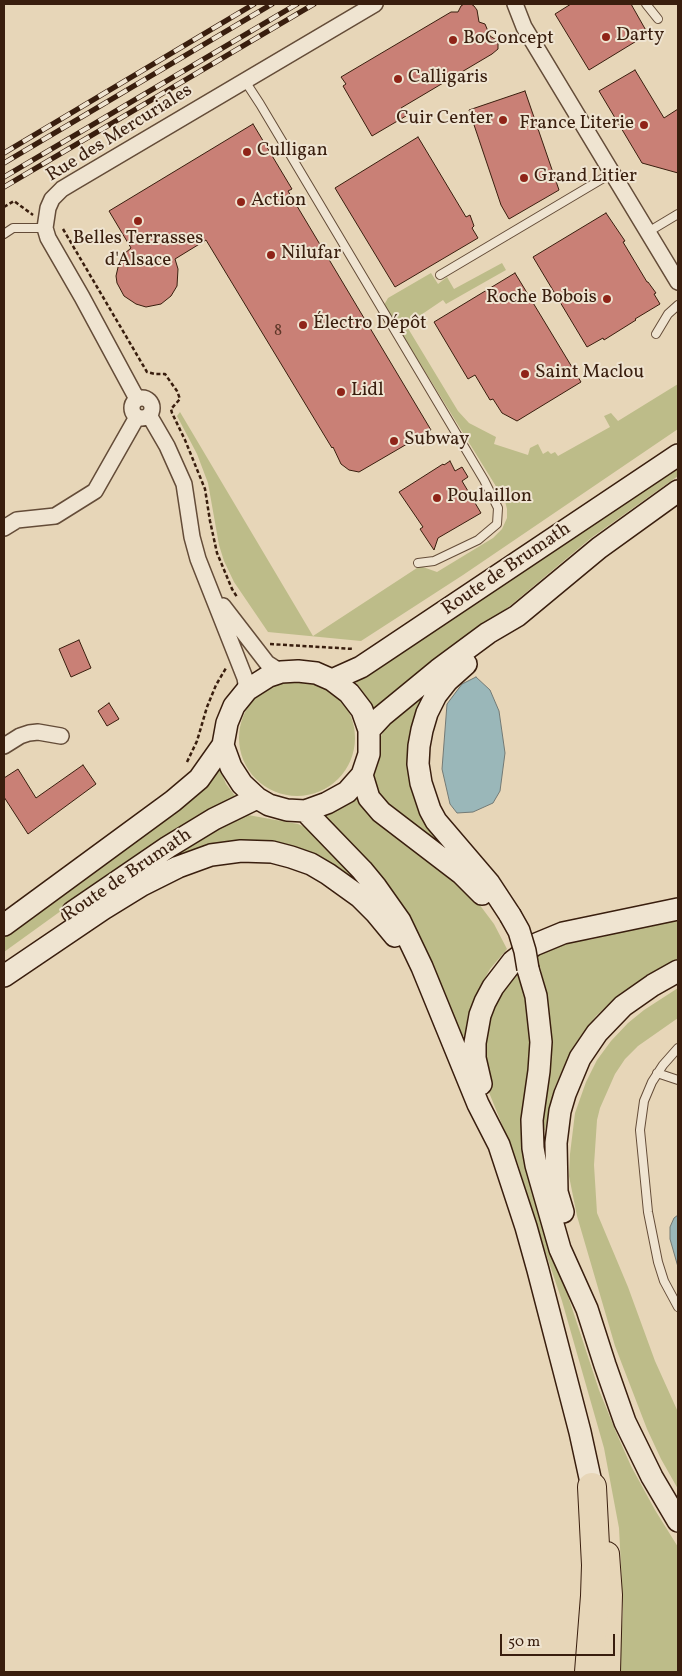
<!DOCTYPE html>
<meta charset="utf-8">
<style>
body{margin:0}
#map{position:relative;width:682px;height:1676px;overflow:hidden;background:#e7d6b8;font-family:Vollkorn,serif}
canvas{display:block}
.frame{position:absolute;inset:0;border:5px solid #391e0e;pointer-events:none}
.scale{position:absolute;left:500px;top:1634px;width:115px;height:22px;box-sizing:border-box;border:2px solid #391e0e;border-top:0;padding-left:6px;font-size:15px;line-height:18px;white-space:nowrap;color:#391e0e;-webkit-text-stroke:4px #efe4d1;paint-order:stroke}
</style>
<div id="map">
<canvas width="682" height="1676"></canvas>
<div class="frame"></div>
<div class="scale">50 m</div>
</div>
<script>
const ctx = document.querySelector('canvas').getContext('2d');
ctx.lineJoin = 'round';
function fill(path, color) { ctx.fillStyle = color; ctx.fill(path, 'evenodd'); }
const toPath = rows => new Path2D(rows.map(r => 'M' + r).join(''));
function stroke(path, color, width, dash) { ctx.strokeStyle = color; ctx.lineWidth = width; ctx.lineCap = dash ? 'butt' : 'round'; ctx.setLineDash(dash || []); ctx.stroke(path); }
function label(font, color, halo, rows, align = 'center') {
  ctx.font = font + ' Vollkorn,serif'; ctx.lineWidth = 4; ctx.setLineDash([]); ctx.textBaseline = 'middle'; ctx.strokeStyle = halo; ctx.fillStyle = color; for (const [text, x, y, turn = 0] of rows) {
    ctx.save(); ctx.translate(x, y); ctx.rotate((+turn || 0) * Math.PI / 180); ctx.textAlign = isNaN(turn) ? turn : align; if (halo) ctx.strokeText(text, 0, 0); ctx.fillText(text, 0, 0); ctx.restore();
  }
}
const green = toPath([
 [502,263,506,270,446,304,443,300,406,325,458,411,469,423,496,437,494,444,528,455,530,448,538,444,543,454,548,451,551,454,555,452,558,456,610,427,604,416,611,413,618,421,678,384,678,429,463,575,361,641,268,632,234,582,224,561,219,545,208,483,197,454,177,416,180,412,313,636,420,566,437,572,493,538,502,529,507,518,507,509,505,501,384,305,388,298,431,273,438,284,447,277,454,289],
 [678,464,678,476,591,538,511,605,374,710,371,703,355,681],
 '239 738a58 58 0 1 1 116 0a58 58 0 1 1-116 0Z',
 [432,684,413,750,463,860,383,806,369,780,380,738,387,725],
 [220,769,226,784,236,797,119,869,4,952,4,936,109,857,216,770],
 [355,797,384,825,449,875,479,904,494,924,507,949,490,969,481,985,468,1014,465,1036,457,1036,323,816,347,805],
 [248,815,298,824,305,827,368,890,295,850,146,875,166,858,241,816],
 [678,915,678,959,621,993,596,1016,578,1040,566,1062,554,1089,545,1130,540,1131,549,1039,549,1014,546,990,535,948,570,936,589,940,610,935,627,926],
 [514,966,531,1009,535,1037,528,1155,569,1299,599,1390,616,1432,631,1466,655,1510,678,1547,678,1672,619,1672,623,1611,621,1566,619,1528,604,1448,562,1301,541,1239,518,1164,486,1085,484,1021],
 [678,988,678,1018,638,1046,625,1059,615,1074,600,1108,597,1120,594,1165,597,1213,628,1287,655,1361,678,1412,678,1489,661,1459,647,1429,615,1346,577,1216,569,1176,570,1154,575,1113,586,1082,597,1060,611,1041,628,1023,644,1010]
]);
const water = toPath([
 [476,677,490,690,499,711,505,753,500,791,493,803,473,812,457,813,450,804,442,769,447,704,462,684,476,677],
 [678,1215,678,1267,670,1239,670,1227,674,1218,678,1215]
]);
const building = toPath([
 [464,4,471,4,474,6,477,10,479,22,485,24,490,36,498,41,498,49,492,54,401,108,406,116,372,136,343,86,346,84,341,77,451,12,458,12,461,6,464,4],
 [571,4,631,4,648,34,589,70,555,14,571,4],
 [635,70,664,118,678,109,678,173,642,163,599,91,635,70],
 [525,91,559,190,509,219,501,205,469,110,525,91],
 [253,124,292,189,288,191,431,430,359,472,349,470,341,464,333,447,332,448,206,240,175,259,178,269,177,286,171,296,161,304,146,307,136,304,124,296,117,283,116,276,119,263,124,254,131,248,109,211,253,124],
 [418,137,466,217,470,215,474,226,472,228,478,238,395,287,335,188,418,137],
 [606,213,625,241,623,242,647,282,648,282,656,293,654,294,660,304,635,319,636,320,604,340,603,338,587,347,533,257,606,213],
 [515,273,581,382,517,421,502,413,493,399,490,400,475,375,468,379,434,322,515,273],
 [450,461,455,471,462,467,468,477,462,481,481,513,438,538,434,550,420,529,423,527,399,492,443,464,444,465,450,461],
 [79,640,91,668,71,677,59,649,79,640],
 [109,703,119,719,107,726,98,711,109,703],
 [83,765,96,784,28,834,4,797,4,778,18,769,36,798,83,765]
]);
const path = toPath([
 [4,207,14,201,33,215],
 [63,229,147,372,155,374,165,374,177,391,180,399,171,409,172,413,185,440,205,489,210,521,217,553,232,589,237,597],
 [270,644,354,649],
 [187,762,197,741,207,707,216,685,226,668]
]);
const lane = toPath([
 [646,4,658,19],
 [245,81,260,104,484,480,498,508,497,524,478,540,434,561,418,563],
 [648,232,678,214],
 [4,234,13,228,45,228],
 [440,275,612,173],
 [656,334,668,314,678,305],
 [678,1048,663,1065,652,1082,644,1101,640,1130,648,1212,658,1262,664,1281,678,1307],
 [657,1073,678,1080]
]);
const street = toPath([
 [515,4,524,27,678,282],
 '132 408a10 10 0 1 1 20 0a10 10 0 1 1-20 0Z',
 [137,399,82,297,48,238,45,228,48,208,52,199,62,189,72,183,375,4],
 [149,415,167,446,184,484,192,537,198,559,245,678,247,690],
 [4,528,17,520,55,516,95,491,137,417],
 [223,606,267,663,281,672],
 [4,746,20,736,29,733,38,732,61,736]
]);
const secondary = toPath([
 [466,664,447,681,436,695,427,713,422,730,419,746,418,764,421,783,430,810,436,821,489,883,510,915],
 [298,671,316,673,332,680,349,693,362,710,369,730,369,754,362,775,347,792,327,803,305,811,287,810,269,805,257,798,242,784,231,767,223,745,227,723,234,706,247,690,269,676,281,672,298,671],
 [332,680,361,667,385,651,678,455],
 [369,730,382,716,438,670,488,633,517,616,599,548,678,491],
 [362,775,369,798,381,812,462,874,482,894],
 [305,811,362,870,376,887,400,921,422,967,478,1104,499,1145,526,1227,538,1270,580,1432,592,1487],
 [73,912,168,847,214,819,257,798],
 [4,925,173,801,199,779,223,745],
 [528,969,536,996,541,1042,539,1071,532,1120,533,1148,536,1165,560,1249,587,1309,605,1365,625,1422,652,1477,678,1521],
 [4,976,103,909,142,885,178,867,211,855,241,851,272,852,291,857,311,864,328,874,360,897,376,913,395,936],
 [481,1084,475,1058,475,1043,480,1015,485,1002,493,987,513,961,534,945,563,933,678,909],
 [563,1212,557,1192,556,1143,560,1111,565,1094,580,1058,597,1033,623,1006,653,985,678,971]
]);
const primary = toPath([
 [607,1554,610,1595,608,1672]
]);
const highway = toPath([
 [589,1672,595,1596,596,1565,592,1487]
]);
const rail = toPath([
 [4,153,254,4],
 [4,163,272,4],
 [4,177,297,4],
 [4,187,314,4]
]);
const secondaryBridge = toPath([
 [510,915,519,931,525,951,528,969]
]);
const markers = [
 [606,37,5,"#8f2418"],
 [453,40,5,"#8f2418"],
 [398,79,5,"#8f2418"],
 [503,120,5,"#8f2418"],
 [644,125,5,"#8f2418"],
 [247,152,5,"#8f2418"],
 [524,178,5,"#8f2418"],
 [241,202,5,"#8f2418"],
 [138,221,5,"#8f2418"],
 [271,255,5,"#8f2418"],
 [607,299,5,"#8f2418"],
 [303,325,5,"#8f2418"],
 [525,374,5,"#8f2418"],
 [341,392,5,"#8f2418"],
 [394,441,5,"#8f2418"],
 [437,498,5,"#8f2418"]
];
const numberNames = [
 ["8",278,332]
];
const poiNames = [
 ["Darty",616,37],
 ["BoConcept",463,40],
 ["Calligaris",408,79],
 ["Cuir Center",493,120,"right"],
 ["France Literie",634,125,"right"],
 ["Culligan",257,152],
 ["Grand Litier",534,178],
 ["Action",251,202],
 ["Belles Terrasses",138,240,"center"],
 ["d'Alsace",138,262,"center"],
 ["Nilufar",281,255],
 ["Roche Bobois",597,299,"right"],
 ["Électro Dépôt",313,325],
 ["Saint Maclou",535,374],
 ["Lidl",351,392],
 ["Subway",404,441],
 ["Poulaillon",447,498]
];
const streetNames = [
 ["Rue des Mercuriales",120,134,-32],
 ["Route de Brumath",507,570,-34],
 ["Route de Brumath",128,876,-34]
];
fill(green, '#bdbc89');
fill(water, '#9ab7b9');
stroke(water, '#737a75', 1);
fill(building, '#c98076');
stroke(building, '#391e0e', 1);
stroke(lane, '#644c38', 10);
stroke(street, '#644c38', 18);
stroke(secondary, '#391e0e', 24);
stroke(primary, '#391e0e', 26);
stroke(highway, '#391e0e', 30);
stroke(path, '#391e0e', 2.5, [4, 2.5]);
stroke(lane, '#efe4d1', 8);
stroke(street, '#efe4d1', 15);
stroke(secondary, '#efe4d1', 21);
stroke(primary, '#e7d6b8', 24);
stroke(highway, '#e7d6b8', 28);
stroke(rail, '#391e0e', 5.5);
stroke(rail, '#efe4d1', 4, [11]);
stroke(secondaryBridge, '#391e0e', 24, []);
stroke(secondaryBridge, '#efe4d1', 21);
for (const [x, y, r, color] of markers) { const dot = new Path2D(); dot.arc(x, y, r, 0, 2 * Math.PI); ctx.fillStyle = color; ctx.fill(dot); stroke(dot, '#efe4d1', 2); }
label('16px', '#5d3628', null, numberNames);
label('19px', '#391e0e', '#efe4d1', poiNames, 'left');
label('19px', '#391e0e', '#efe4d1', streetNames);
</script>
